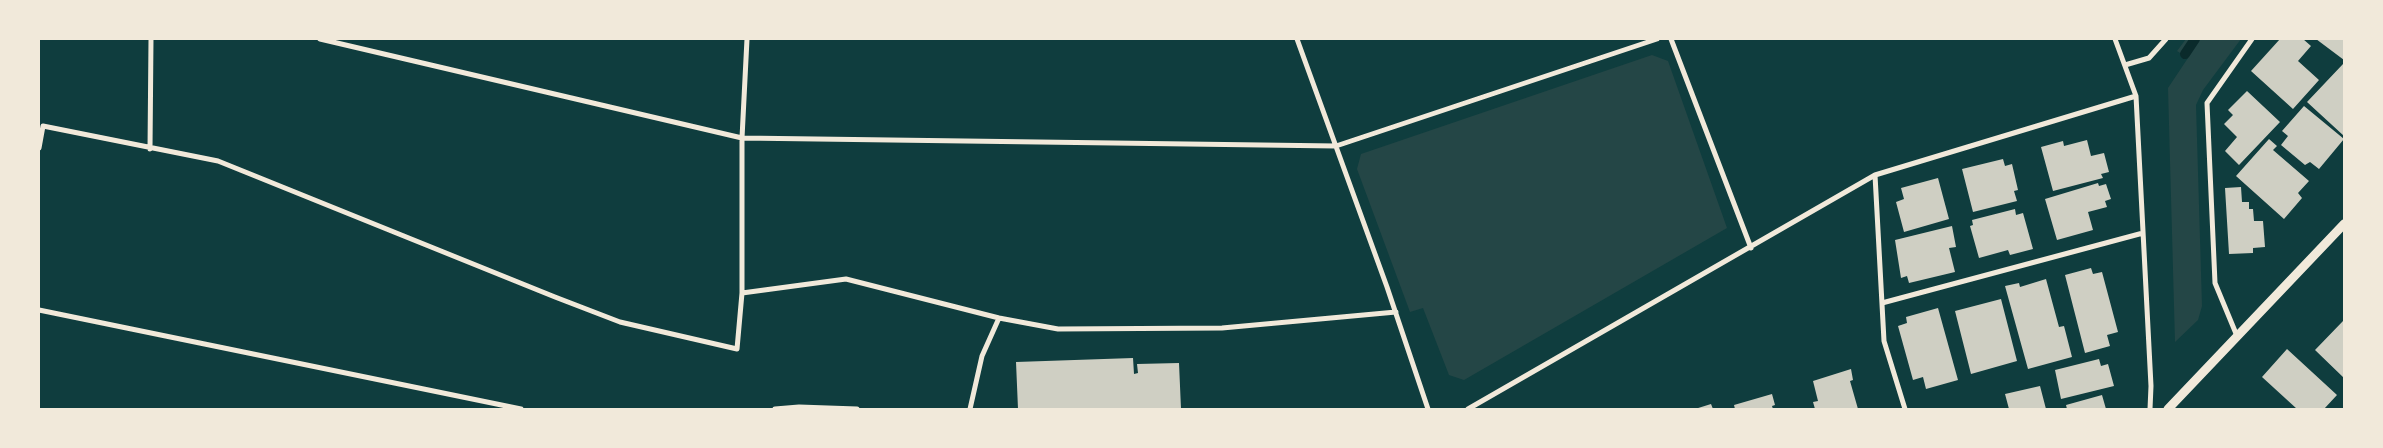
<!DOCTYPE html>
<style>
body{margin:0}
#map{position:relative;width:2383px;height:448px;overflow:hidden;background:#0f3d3e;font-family:Georgia,serif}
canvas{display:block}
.frame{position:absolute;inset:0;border:40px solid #f1e9da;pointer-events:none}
</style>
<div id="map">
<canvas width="2383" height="448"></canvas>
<div class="frame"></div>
</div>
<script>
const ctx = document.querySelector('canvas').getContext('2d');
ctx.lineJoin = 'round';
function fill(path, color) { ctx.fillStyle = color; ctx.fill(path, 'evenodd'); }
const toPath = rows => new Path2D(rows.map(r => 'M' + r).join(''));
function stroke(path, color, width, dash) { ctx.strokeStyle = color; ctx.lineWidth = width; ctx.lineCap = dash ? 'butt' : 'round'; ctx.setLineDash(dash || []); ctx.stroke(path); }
const green = toPath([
 [2186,39,2241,39,2203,90,2196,105,2202,306,2198,320,2175,342,2168,88,2188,58,2177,51],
 [1652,55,1668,61,1727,228,1464,380,1449,375,1423,308,1410,312,1357,169,1361,154]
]);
const stream = toPath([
 [2185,54,2195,39]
]);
const building = toPath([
 [2280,39,2303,39,2311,46,2298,61,2319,80,2293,109,2251,71],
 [2316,39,2344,39,2344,60],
 [2343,64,2344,65,2344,136,2307,102],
 [2247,91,2280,122,2239,165,2225,151,2237,137,2224,124,2233,115,2228,110],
 [2304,106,2344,139,2319,169,2310,162,2305,165,2281,145,2288,136,2282,131],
 [2269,139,2277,146,2273,150,2309,181,2298,193,2302,198,2284,219,2236,176],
 [2087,140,2091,156,2104,153,2109,172,2101,174,2103,178,2053,191,2041,147,2063,141,2064,146],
 [2003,159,2005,166,2012,164,2018,190,2014,191,2017,201,1973,212,1962,169],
 [1938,178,1949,219,1904,232,1896,202,1904,199,1901,188],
 [2098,183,2099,186,2106,184,2111,199,2105,201,2107,207,2088,212,2093,230,2057,240,2045,199],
 [2241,187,2242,202,2249,202,2249,209,2253,209,2254,221,2263,221,2265,247,2253,248,2253,253,2229,254,2225,188],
 [2015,209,2016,215,2023,213,2033,249,2010,255,2008,250,1979,258,1970,226,1973,225,1972,220],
 [1952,226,1956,247,1949,248,1955,272,1909,283,1907,276,1901,278,1895,240],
 [2091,268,2093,274,2102,272,2118,332,2107,335,2110,346,2085,353,2065,275],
 [2046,279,2059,327,2064,326,2072,357,2028,369,2005,286,2019,283,2020,287],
 [2001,299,2017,361,1971,374,1955,311],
 [1938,308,1958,380,1926,389,1923,377,1913,380,1898,326,1907,323,1906,317],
 [2343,321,2344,322,2344,378,2315,350],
 [2287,349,2337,395,2324,409,2297,409,2262,377],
 [1133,358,1134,374,1138,373,1137,364,1179,363,1181,409,1018,409,1016,362],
 [2099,359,2101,366,2108,364,2114,386,2061,399,2055,370],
 [1851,369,1853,380,1850,381,1858,409,1815,409,1813,402,1818,401,1813,381],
 [2040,386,2046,409,2009,409,2005,394],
 [1772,394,1775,405,1772,406,1773,409,1735,409,1734,405],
 [2102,395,2106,409,2067,409,2066,405],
 [1711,404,1713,409,1695,409]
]);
const minor = toPath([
 [320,39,742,138,1336,146,1657,39],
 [1297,39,1387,287,1428,409],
 [1671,39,1751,248],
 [2115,39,2136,96,2151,386,2150,409],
 [2125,65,2149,58,2166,39],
 [39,148,43,126,218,161,555,297,620,322,737,349,742,293,742,138,747,39],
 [150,149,151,39],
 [1875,175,1884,341,1905,409],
 [742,293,846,279,999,318,1058,329,1222,328,1396,312],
 [1882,303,2143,233],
 [39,310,521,409],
 [2237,336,2215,283,2207,103,2252,39],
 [775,409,799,407,857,409],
 [970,409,982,356,999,318],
 [1468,409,1875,175,2136,96]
]);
const tertiary = toPath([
 [2168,409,2344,224]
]);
fill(green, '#244646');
stroke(stream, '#0a2a2b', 10);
fill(building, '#cfcfc3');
stroke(minor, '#f1e9da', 5);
stroke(tertiary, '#f1e9da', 9);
</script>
